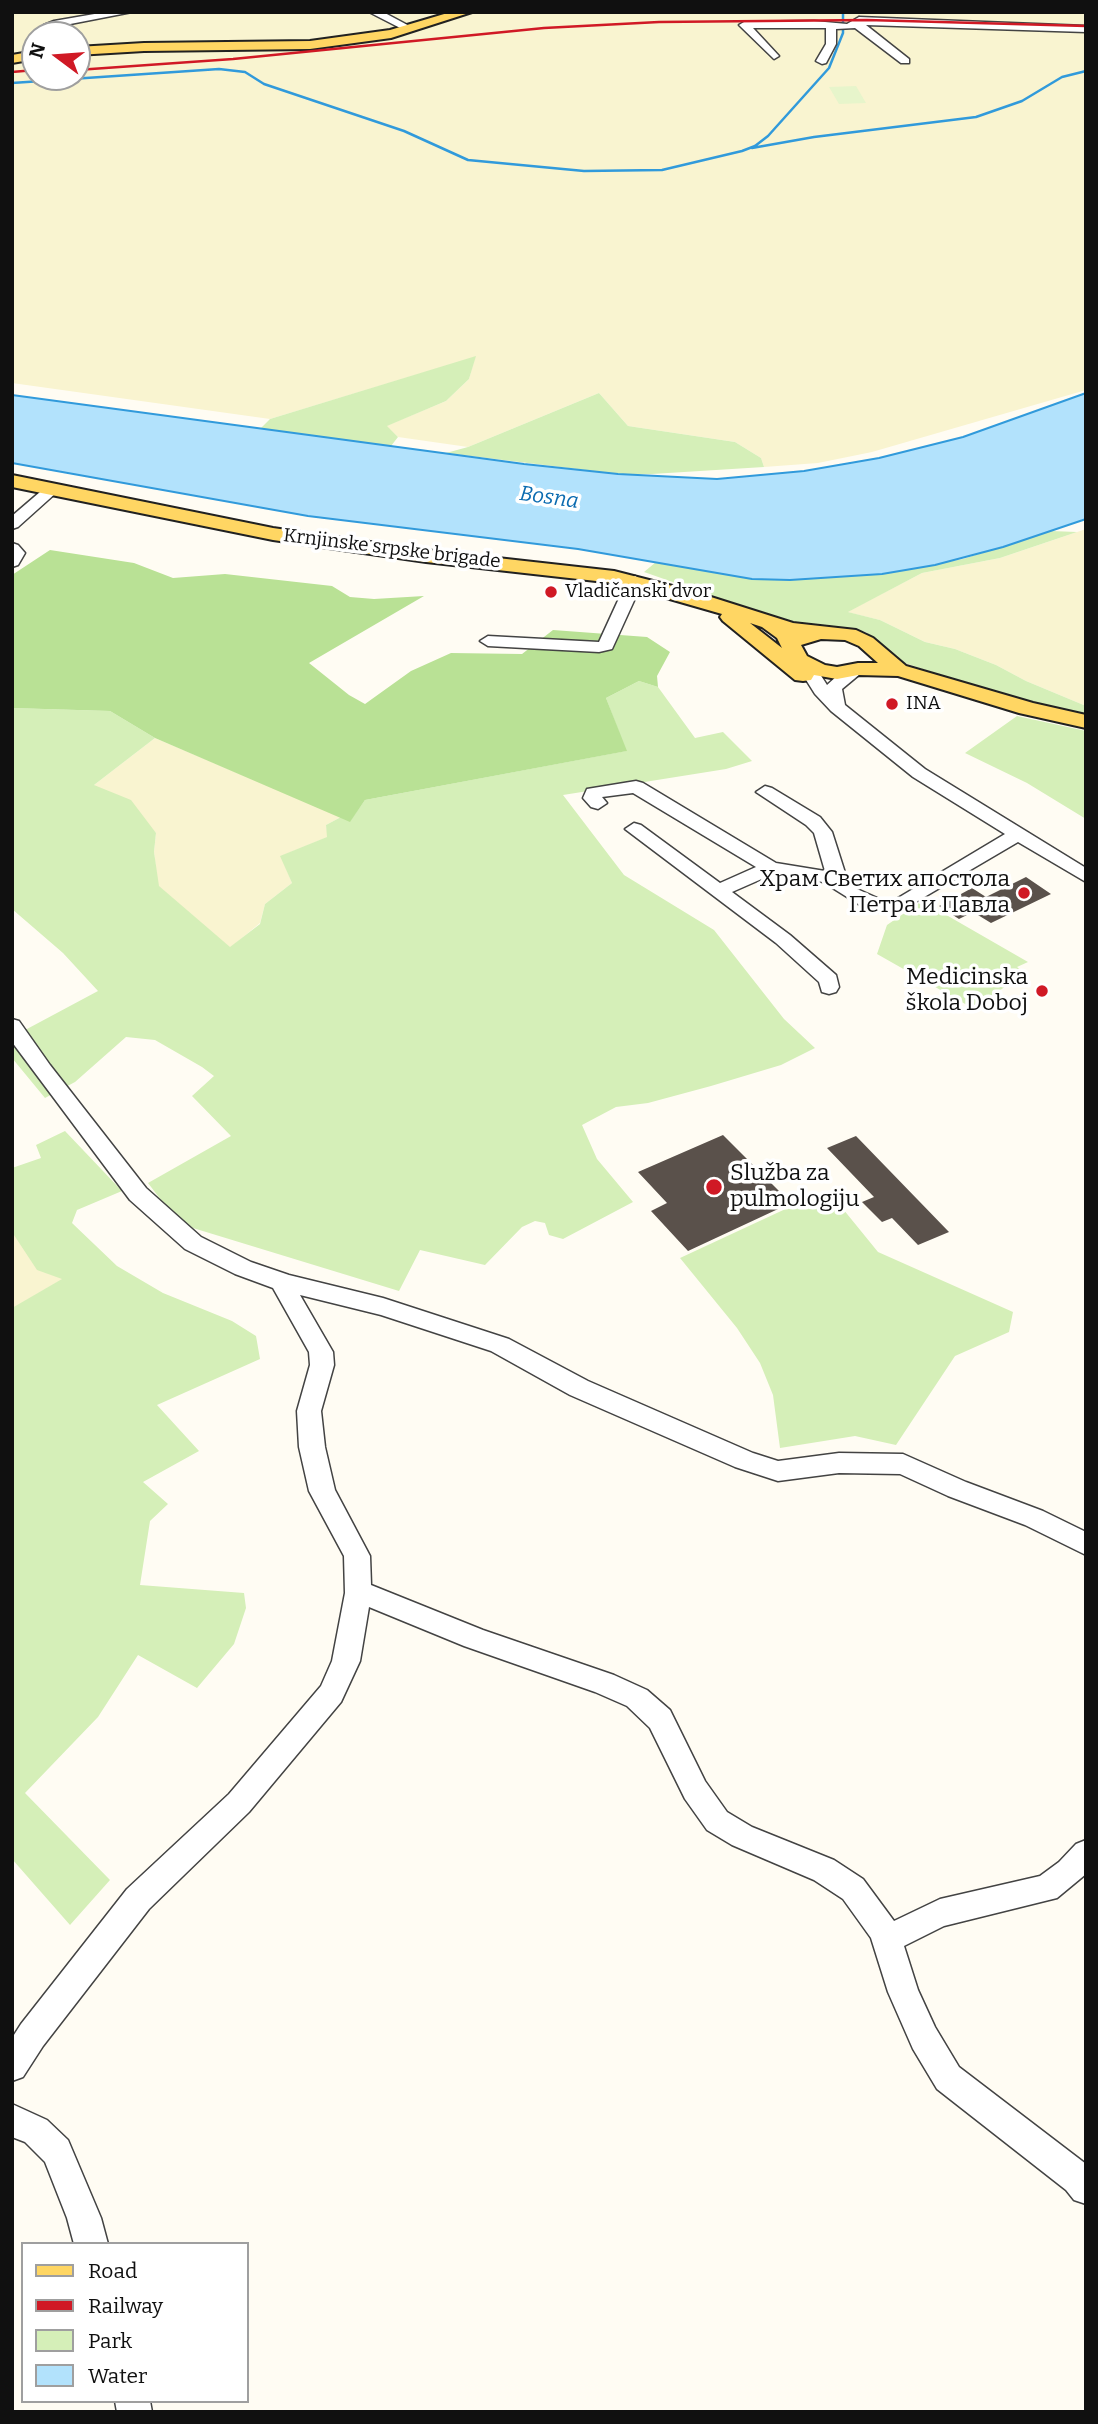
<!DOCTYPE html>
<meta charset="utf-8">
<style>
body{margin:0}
#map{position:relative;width:1098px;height:2424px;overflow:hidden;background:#fffcf3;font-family:Bitter,serif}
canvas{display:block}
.frame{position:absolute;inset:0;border:14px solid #101010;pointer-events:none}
.legend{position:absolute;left:21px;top:2242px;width:228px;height:161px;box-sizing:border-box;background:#fff;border:2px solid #9f9f9f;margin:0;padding:9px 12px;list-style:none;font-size:21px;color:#101010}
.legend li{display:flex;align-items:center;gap:14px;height:35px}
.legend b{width:35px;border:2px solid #9f9f9f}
.north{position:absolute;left:21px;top:21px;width:70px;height:70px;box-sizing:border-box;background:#fff;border:2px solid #9f9f9f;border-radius:50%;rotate:286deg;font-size:19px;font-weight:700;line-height:28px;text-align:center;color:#101010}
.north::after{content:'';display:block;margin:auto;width:24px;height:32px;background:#d01925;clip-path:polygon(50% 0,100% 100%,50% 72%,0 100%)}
</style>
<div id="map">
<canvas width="1098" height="2424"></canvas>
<div class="frame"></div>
<ul class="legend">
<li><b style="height:9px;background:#ffd663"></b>Road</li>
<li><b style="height:9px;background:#d01925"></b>Railway</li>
<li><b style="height:19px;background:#d5efb8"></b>Park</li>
<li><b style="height:19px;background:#b2e2fc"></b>Water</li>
</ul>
<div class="north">N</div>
</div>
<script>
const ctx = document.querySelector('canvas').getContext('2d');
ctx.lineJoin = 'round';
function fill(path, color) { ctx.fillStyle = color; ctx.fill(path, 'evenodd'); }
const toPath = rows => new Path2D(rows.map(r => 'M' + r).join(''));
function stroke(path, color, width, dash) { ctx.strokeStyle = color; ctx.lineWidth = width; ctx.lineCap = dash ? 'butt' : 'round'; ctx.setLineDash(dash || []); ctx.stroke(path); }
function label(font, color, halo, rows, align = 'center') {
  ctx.font = font + ' Bitter,serif'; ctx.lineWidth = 7; ctx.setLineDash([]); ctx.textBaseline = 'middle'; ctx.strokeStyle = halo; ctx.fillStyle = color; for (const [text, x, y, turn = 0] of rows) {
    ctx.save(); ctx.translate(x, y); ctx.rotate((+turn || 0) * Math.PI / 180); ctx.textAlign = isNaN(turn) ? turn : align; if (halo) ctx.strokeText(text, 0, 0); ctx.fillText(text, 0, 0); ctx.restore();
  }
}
const farmland = toPath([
 [12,12,1086,12,1086,390,872,452,818,463,764,467,761,458,735,442,628,426,599,393,468,447,398,437,386,426,446,401,469,379,475,357,270,419,12,383],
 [35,35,77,35,77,77,35,77],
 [1086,529,1086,706,1026,681,996,665,955,649,925,642,880,620,847,612,922,573,1000,558],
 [155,738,341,817,326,825,328,837,281,856,292,883,265,904,260,923,230,948,158,886,154,852,156,833,94,785],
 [12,1232,63,1279,13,1308,12,1308]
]);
const green = toPath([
 [476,356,469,379,446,401,387,426,398,437,391,446,260,429,270,419],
 [599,393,628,426,735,442,761,458,764,467,652,474,618,474,446,453,468,447],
 [1051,531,1077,532,1000,558,922,573,848,612,880,620,925,642,955,649,996,665,1026,681,1086,706,1086,717,1007,698,902,662,885,652,866,632,836,627,812,628,787,622,644,572,656,562,752,579,790,580,882,574,963,559],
 [639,681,658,687,695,738,723,732,752,761,726,769,563,795,624,875,714,930,784,1019,815,1048,781,1065,711,1086,648,1103,616,1107,582,1125,597,1159,633,1202,563,1239,549,1235,545,1223,535,1221,522,1227,485,1265,420,1250,399,1291,193,1228,171,1213,148,1183,231,1136,192,1096,214,1076,202,1067,155,1040,126,1037,75,1082,45,1098,12,1058,12,1037,98,991,63,953,12,909,12,708,110,711,155,738,94,785,131,800,156,833,154,852,159,886,230,947,260,924,265,904,292,883,280,856,327,837,326,825,341,817,350,821,365,800,626,751,606,698],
 [1017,716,1086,731,1086,819,1027,783,965,753],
 [922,901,1028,962,1017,967,1024,973,974,1009,877,954,887,925],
 [65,1131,122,1191,77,1210,72,1223,117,1266,163,1293,232,1321,256,1336,260,1359,157,1405,199,1451,143,1482,168,1504,150,1521,140,1585,244,1593,246,1608,234,1644,197,1688,138,1655,98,1717,25,1793,110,1880,70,1925,12,1859,12,1308,62,1279,37,1270,12,1232,12,1168,41,1158,36,1145],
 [830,1193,878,1252,1013,1312,1009,1332,955,1356,896,1445,855,1436,780,1448,773,1395,760,1363,737,1328,680,1258,807,1199]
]);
const forest = toPath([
 [50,550,134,563,173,578,225,574,332,586,350,597,374,599,424,596,309,663,349,695,365,704,411,671,451,653,522,654,553,630,647,637,670,652,657,676,658,687,639,681,606,698,627,751,365,800,350,822,155,738,110,711,12,708,12,575]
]);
const pitch = toPath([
 [856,86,866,103,839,104,829,87]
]);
const water = toPath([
 [1086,393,1086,519,1003,547,935,565,882,574,790,580,752,579,578,549,308,516,12,463,12,395,524,464,618,474,717,479,804,471,879,458,963,437,1086,393]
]);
const stream = toPath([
 [12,83,219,69,245,72,264,84,404,131,468,160,584,171,662,170,742,151,755,146,768,136,829,68,843,33,843,12],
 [752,148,814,137,976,117,1022,101,1062,77,1086,71]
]);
const building = toPath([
 [1026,877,1051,894,991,923,973,912,959,919,939,906,972,888,986,897],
 [723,1135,791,1203,688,1251,651,1211,667,1203,638,1172],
 [856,1136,949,1232,918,1245,892,1218,882,1222,862,1202,874,1197,827,1148]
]);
const minor = toPath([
 [106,12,132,12,60,26,53,29,51,35,41,35,44,25,54,21,106,12],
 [369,12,383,12,415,29,406,31,369,12],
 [859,17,1086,26,1086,32,866,25,909,59,909,63,901,63,855,28,836,29,836,44,826,63,822,64,816,61,826,44,826,28,753,28,779,56,774,59,739,25,744,22,814,21,847,24,859,17],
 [52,484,57,486,60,489,57,492,18,527,12,529,12,516,47,486,52,484],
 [12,543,18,545,25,553,18,565,12,567,12,543],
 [635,576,643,581,612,649,599,652,488,646,480,641,488,636,599,642,627,581,635,576],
 [805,659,811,660,827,685,848,666,860,666,863,670,860,674,842,689,845,705,925,769,1086,868,1086,882,1018,842,897,913,882,913,863,907,823,882,773,874,732,892,790,935,836,975,839,987,836,992,829,994,822,992,819,982,776,943,625,829,634,823,641,825,720,883,756,867,633,793,602,797,607,803,598,809,591,807,583,798,587,789,636,781,643,783,776,863,825,871,814,833,806,825,756,792,765,786,772,788,820,817,832,832,847,879,857,889,884,901,893,901,1005,834,913,777,831,711,815,694,796,664,805,659],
 [12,1019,19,1021,50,1065,146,1188,201,1237,251,1262,289,1275,383,1298,509,1339,588,1381,753,1453,778,1461,839,1453,903,1454,966,1482,1043,1511,1086,1532,1086,1555,1025,1525,948,1496,900,1474,839,1473,778,1481,735,1467,570,1395,491,1351,381,1315,300,1295,333,1352,334,1365,321,1411,325,1447,335,1490,370,1556,371,1585,483,1630,614,1675,647,1690,670,1710,705,1781,727,1812,752,1827,834,1860,863,1879,894,1921,940,1899,1040,1876,1059,1862,1076,1844,1086,1840,1086,1874,1057,1898,944,1926,904,1946,918,1990,935,2027,959,2067,1086,2164,1086,2204,1074,2200,1066,2190,937,2089,913,2049,888,1992,871,1938,843,1899,814,1880,732,1845,707,1830,685,1799,650,1728,627,1706,595,1692,464,1646,369,1607,360,1661,341,1702,249,1812,149,1909,43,2046,23,2077,12,2081,12,2038,21,2024,127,1889,229,1794,321,1686,332,1661,345,1593,344,1556,309,1491,299,1447,297,1411,310,1365,309,1352,273,1288,235,1274,185,1249,130,1200,12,1042,12,1019],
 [12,2104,47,2120,68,2140,101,2218,108,2244,74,2244,67,2218,45,2162,25,2142,12,2137,12,2104],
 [115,2401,150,2401,152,2412,117,2412,115,2401]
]);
const major = toPath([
 [451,12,472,12,391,38,310,49,144,51,77,55,77,47,144,43,310,41,390,30,451,12],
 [35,51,35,59,12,63,12,55,35,51],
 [12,475,273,528,426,550,614,571,692,591,793,623,856,630,873,638,906,666,1033,703,1086,715,1086,728,1019,713,898,676,858,675,837,679,814,675,811,680,803,681,795,680,723,621,720,617,722,614,614,583,426,562,273,540,12,487,12,475],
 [750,623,762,627,777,638,782,648,750,623],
 [821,639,845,640,859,646,878,663,858,663,837,667,825,665,807,656,801,645,821,639]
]);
const rail = toPath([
 [77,70,233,59,544,28,659,22,867,20,1086,26],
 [12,72,35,70]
]);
const markers = [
 [551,592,7,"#d01925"],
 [892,704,7,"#d01925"],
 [1024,893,7,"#d01925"],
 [1042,991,7,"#d01925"],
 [714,1187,9,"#d01925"]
];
const farStreetnames = [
 ["Krnjinske srpske brigade",392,549,7]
];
const farPoinames = [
 ["Vladičanski dvor",565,592],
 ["INA",906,704]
];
const farWaternames = [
 ["Bosna",549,498,8]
];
const poiNames = [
 ["Храм Светих апостола",1010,880],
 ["Петра и Павла",1010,906],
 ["Medicinska",1028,978],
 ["škola Doboj",1028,1004],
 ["Služba za",730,1174,"left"],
 ["pulmologiju",730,1200,"left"]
];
fill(farmland, '#f9f4d0');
fill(green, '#d5efb8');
fill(forest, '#b9e195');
fill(pitch, '#e7f5cb');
fill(water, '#b2e2fc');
stroke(water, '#319adb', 2);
stroke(stream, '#319adb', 2.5);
fill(building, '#5a514b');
stroke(minor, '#434343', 3);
stroke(major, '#212121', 4);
fill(minor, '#fff');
fill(major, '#ffd663');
stroke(rail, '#d01925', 2.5);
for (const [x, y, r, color] of markers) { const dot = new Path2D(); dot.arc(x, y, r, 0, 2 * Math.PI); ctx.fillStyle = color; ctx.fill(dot); stroke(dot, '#fff', 2.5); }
label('19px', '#101010', '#fff', farStreetnames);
label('19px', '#101010', '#fff', farPoinames, 'left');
label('italic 21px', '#0b6bb0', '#fff', farWaternames);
label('23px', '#101010', '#fff', poiNames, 'right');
</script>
